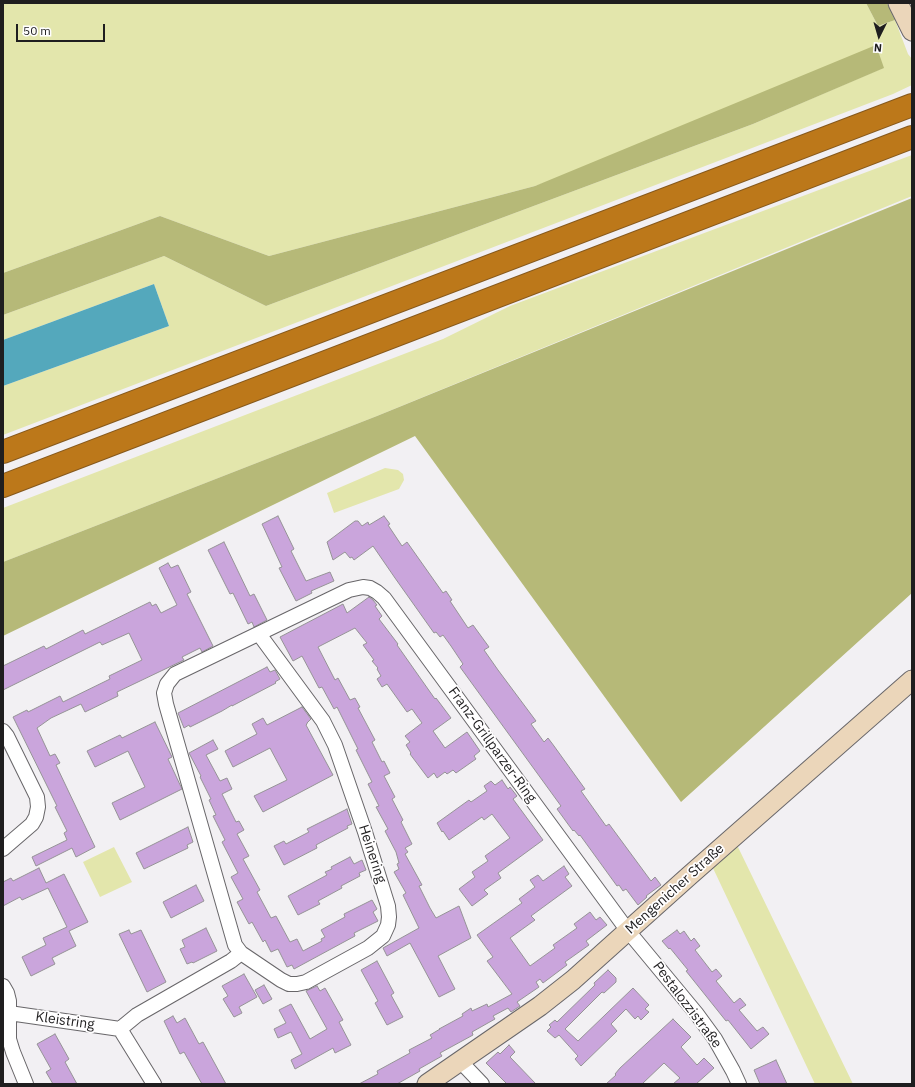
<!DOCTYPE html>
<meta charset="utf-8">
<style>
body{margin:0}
#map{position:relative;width:915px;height:1087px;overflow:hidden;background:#f2f0f3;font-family:"IBM Plex Sans",sans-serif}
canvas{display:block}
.frame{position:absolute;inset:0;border:4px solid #1f1e1f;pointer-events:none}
.north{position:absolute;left:859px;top:16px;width:40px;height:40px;-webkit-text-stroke:3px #fffeff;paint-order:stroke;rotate:185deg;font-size:11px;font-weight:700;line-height:16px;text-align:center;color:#1f1e1f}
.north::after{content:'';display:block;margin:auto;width:14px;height:18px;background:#1f1e1f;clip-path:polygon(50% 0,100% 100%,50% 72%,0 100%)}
.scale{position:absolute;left:16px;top:24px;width:89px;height:18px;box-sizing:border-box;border:2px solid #1f1e1f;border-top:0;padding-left:5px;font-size:12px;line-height:14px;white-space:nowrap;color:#1f1e1f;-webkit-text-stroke:3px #fffeff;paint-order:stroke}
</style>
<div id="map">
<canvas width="915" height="1087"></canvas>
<div class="frame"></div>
<div class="north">N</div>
<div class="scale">50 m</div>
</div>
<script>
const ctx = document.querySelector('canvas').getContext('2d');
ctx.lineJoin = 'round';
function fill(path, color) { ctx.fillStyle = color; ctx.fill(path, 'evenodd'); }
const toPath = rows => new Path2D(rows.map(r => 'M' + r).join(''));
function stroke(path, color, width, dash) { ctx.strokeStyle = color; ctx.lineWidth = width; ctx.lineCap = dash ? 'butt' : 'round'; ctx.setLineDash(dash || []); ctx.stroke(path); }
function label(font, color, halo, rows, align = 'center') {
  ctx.font = font + ' "IBM Plex Sans",sans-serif'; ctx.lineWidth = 3.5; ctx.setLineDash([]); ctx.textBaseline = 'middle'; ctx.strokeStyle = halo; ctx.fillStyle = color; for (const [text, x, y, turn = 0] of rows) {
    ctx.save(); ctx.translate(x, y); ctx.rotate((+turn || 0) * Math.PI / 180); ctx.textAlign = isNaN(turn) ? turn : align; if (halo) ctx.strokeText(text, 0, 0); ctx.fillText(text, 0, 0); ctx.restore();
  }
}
const green = toPath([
 [3,3,866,3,878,26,895,20,908,54,912,59,912,85,893,94,3,435,3,386,169,326,154,284,3,340,3,315,164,256,266,306,753,124,883,68,535,186,269,256,160,216,3,273],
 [912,155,912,196,377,416,3,562,3,508,443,339,510,306],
 [385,468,398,470,403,474,404,480,399,489,334,513,327,493],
 [737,845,853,1084,815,1084,712,866],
 [114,847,132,882,100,897,83,862]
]);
const forest = toPath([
 [866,3,887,3,895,20,878,26],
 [876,45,884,68,753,124,266,306,164,256,3,315,3,273,160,216,269,256,535,186],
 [912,198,912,593,681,802,415,436,3,636,3,562,377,416]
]);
const water = toPath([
 [154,284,169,326,3,386,3,340]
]);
const building = toPath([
 [278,516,294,549,291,551,306,581,330,572,334,581,311,591,312,593,296,601,279,568,282,567,262,524,278,516],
 [384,516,390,524,388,525,402,546,407,542,443,593,446,591,452,600,450,601,468,628,473,625,489,647,484,650,498,670,536,721,531,724,544,742,548,738,554,746,585,789,581,791,606,826,609,824,651,881,655,877,661,885,646,896,647,897,638,905,626,889,623,891,619,885,617,886,580,835,579,836,574,830,573,831,557,809,561,806,460,667,463,664,451,646,443,635,440,637,436,632,434,633,395,578,373,546,354,560,352,557,350,558,345,552,333,560,327,542,355,521,358,521,362,526,368,522,369,525,384,516],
 [224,542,250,596,254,594,267,620,254,627,252,622,248,624,233,593,230,594,208,550,224,542],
 [168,563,171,568,178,565,191,592,187,594,213,646,202,652,200,648,182,657,184,660,117,692,118,696,85,712,81,704,51,718,37,728,50,756,55,754,60,763,56,765,95,847,76,857,72,848,36,866,32,857,67,840,64,833,67,831,55,807,57,806,13,717,27,710,28,712,60,696,63,702,110,679,109,676,142,660,129,633,102,645,100,642,3,690,3,666,44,646,46,649,83,630,85,634,150,602,152,606,156,604,161,613,177,605,159,568,168,563],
 [369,597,373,600,377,605,375,606,382,616,379,619,398,644,397,645,435,699,436,698,451,718,433,731,445,748,467,732,480,751,474,756,476,759,456,773,453,770,447,774,445,772,437,778,434,773,428,778,410,754,411,753,406,745,410,742,405,736,422,723,412,709,407,712,387,684,382,687,377,679,381,676,377,669,378,668,372,661,374,660,363,645,367,643,355,628,318,647,335,680,338,678,350,700,355,698,360,707,358,708,375,740,372,742,382,762,384,761,390,773,384,776,395,797,392,799,403,820,401,822,412,844,405,848,408,852,405,854,422,885,419,886,430,908,436,918,459,906,471,938,438,956,455,989,439,997,410,943,387,956,383,948,419,928,403,895,406,893,394,872,399,869,397,864,399,863,396,852,385,831,388,829,376,807,379,806,368,784,372,782,356,750,358,749,337,707,334,709,322,687,319,688,302,656,293,661,280,637,343,604,347,613,369,597],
 [267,667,270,672,275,670,280,679,275,682,276,683,232,706,232,705,222,711,190,727,189,725,184,728,178,713,267,667],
 [302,707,311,719,307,723,307,724,306,725,333,775,263,812,254,796,287,780,270,748,233,767,225,751,257,734,252,724,263,718,267,725,302,707],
 [155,722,172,757,168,759,182,789,120,820,112,803,145,787,128,751,95,767,87,751,120,735,122,738,155,722],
 [213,740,218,749,206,755,220,781,227,778,232,789,222,794,236,822,239,821,244,830,237,834,249,856,243,859,260,890,257,892,271,918,276,916,290,942,297,939,303,951,322,941,321,939,325,937,321,930,345,917,344,914,372,900,377,909,373,912,378,921,354,933,355,936,294,969,292,965,287,967,278,949,271,952,265,940,263,942,252,922,249,924,237,902,243,899,231,877,238,873,222,842,225,840,213,816,216,815,209,800,211,799,200,777,201,776,189,753,213,740],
 [502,780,508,789,510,787,517,796,513,799,543,840,498,873,501,878,484,890,488,894,472,906,459,889,475,877,472,872,488,861,485,856,510,838,492,814,484,820,482,817,449,840,443,831,442,832,437,823,469,800,471,802,487,791,484,786,491,781,495,785,502,780],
 [347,809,352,824,347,826,348,828,316,845,317,848,284,865,274,846,284,841,286,844,309,832,307,829,347,809],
 [188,827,193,842,187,845,188,848,144,869,136,853,188,827],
 [350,857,354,864,362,860,366,870,359,873,360,876,341,886,342,888,318,901,320,904,298,915,288,896,327,875,325,872,332,869,331,867,350,857],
 [564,866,569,874,565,877,572,886,531,916,535,920,510,938,530,966,555,948,553,945,577,928,574,924,590,912,596,920,600,917,607,925,586,941,589,945,565,962,567,965,543,983,540,979,536,982,539,987,517,1002,520,1006,511,1012,508,1008,493,1016,495,1019,472,1032,473,1035,440,1053,442,1056,419,1069,420,1071,397,1084,359,1084,378,1074,377,1071,410,1053,409,1050,432,1038,430,1035,440,1029,439,1029,463,1016,462,1014,471,1008,472,1011,487,1004,488,1007,512,994,487,961,493,957,477,935,522,903,519,899,535,887,530,880,538,875,543,881,564,866],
 [39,868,46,883,64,874,88,922,69,931,76,946,52,958,55,964,31,976,22,957,46,945,43,938,67,927,48,888,22,900,20,897,3,906,3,882,11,878,13,881,39,868],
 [196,885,204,901,171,918,163,902,196,885],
 [206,928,217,951,193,963,192,962,187,964,180,949,185,947,182,940,206,928],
 [129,930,131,934,141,930,166,982,147,992,119,934,129,930],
 [677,930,680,934,684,931,691,941,694,938,700,946,695,950,712,972,716,969,722,976,716,981,734,1003,740,998,746,1005,739,1010,757,1031,763,1027,769,1034,751,1049,728,1020,726,1021,686,971,688,970,670,948,669,949,662,941,677,930],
 [377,961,394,993,391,995,403,1017,387,1025,375,1003,378,1001,361,970,377,961],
 [608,970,616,978,616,982,604,993,602,992,565,1029,578,1041,633,988,649,1005,645,1009,649,1012,641,1020,638,1016,635,1019,626,1009,611,1024,617,1031,581,1066,575,1059,578,1056,559,1035,555,1038,547,1031,551,1027,549,1025,555,1020,557,1022,595,985,594,983,608,970],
 [244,974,257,997,239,1007,242,1013,234,1017,223,999,228,996,222,986,244,974],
 [264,985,272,999,263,1004,255,990,264,985],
 [317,986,320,991,325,988,343,1020,339,1022,351,1045,335,1053,333,1048,295,1069,291,1060,302,1054,291,1032,278,1038,274,1029,286,1023,279,1010,291,1004,310,1039,327,1029,306,991,317,986],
 [173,1016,177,1023,185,1018,199,1044,203,1042,226,1084,202,1084,184,1052,180,1054,164,1021,173,1016],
 [673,1019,691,1037,681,1047,697,1065,704,1058,714,1068,696,1084,673,1084,680,1078,664,1063,642,1084,606,1084,616,1075,615,1074,620,1068,673,1019],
 [55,1034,69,1059,65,1062,77,1084,53,1084,46,1072,51,1069,37,1044,55,1034],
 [509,1045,515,1052,510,1057,536,1084,507,1084,486,1063,498,1052,500,1054,509,1045],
 [776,1060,787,1084,760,1084,754,1070,776,1060]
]);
const street = toPath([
 [3,731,7,736,37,797,38,807,36,817,32,824,3,849],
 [241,953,235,945,166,704,164,693,167,684,175,674,349,590,363,587,370,588,377,592,384,598,628,931,696,1013,715,1039,733,1071,739,1084],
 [3,986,7,993,9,1001,9,1039,13,1052,26,1084],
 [3,1014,9,1013,120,1029],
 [460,1061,482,1084],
 [154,1084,120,1029,137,1015,231,961,241,953,281,980,289,984,297,984,306,982,368,948,383,936,388,925,389,917,388,906,365,832,335,745,323,721,259,634]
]);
const secondary = toPath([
 [898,3,912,31],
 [427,1084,540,1006,573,980,689,876,912,680]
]);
const highway = toPath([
 [3,452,912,105],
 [3,486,912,137]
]);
const streetNames = [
 ["Franz-Grillparzer-Ring",492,745,54],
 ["Heinering",372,854,72],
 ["Mengenicher Straße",675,889,-42],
 ["Pestalozzistraße",687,1005,53],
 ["Kleistring",65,1021,8]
];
fill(green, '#e3e6ac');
fill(forest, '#b6b978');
fill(water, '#54a8bc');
fill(building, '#caa5dc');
stroke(building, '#959396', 1);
stroke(street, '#686669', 16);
stroke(secondary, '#686669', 21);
stroke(highway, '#85581c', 24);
stroke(street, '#fff', 14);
stroke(secondary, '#ebd6ba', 19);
stroke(highway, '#bc781a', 22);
label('14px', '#1f1e1f', '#fffeff', streetNames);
</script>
